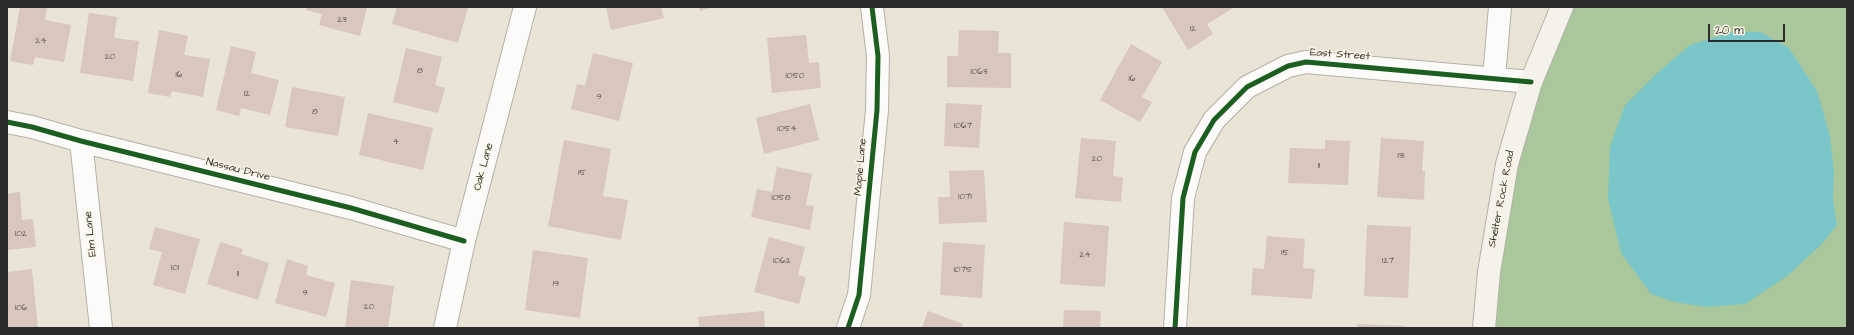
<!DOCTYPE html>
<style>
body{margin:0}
#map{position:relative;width:1854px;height:335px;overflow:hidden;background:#e9e4d5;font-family:"Architects Daughter",sans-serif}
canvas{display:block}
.frame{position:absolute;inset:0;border:8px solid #2b2b2b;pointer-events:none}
.scale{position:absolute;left:1708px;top:24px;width:77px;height:18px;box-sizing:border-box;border:2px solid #2b2b2b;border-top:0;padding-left:5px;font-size:12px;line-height:14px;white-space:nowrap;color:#2b2b2b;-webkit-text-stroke:3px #fcf5e5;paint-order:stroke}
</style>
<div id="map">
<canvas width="1854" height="335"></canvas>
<div class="frame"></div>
<div class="scale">20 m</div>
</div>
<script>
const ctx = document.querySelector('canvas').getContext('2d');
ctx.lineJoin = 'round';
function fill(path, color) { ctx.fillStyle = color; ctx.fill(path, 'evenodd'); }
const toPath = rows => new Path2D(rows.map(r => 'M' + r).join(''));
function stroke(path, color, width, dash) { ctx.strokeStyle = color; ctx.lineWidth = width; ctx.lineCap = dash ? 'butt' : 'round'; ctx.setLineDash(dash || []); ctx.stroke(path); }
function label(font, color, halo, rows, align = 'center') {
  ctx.font = font + ' "Architects Daughter",sans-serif'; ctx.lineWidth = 3; ctx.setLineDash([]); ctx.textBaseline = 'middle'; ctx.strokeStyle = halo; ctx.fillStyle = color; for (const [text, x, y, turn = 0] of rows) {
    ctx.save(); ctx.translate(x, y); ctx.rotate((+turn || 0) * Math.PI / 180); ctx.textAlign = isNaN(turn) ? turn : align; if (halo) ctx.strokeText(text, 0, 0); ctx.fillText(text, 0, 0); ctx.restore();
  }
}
const forest = toPath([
 [1562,7,1847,7,1847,328,1484,328,1507,164]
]);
const water = toPath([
 [1733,32,1760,32,1789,48,1817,91,1830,136,1834,173,1833,200,1837,225,1821,245,1787,276,1745,304,1706,307,1675,302,1651,294,1621,253,1608,198,1610,147,1625,105,1654,76,1690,45]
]);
const building = toPath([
 [20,7,47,7,45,20,71,25,64,62,35,57,33,65,10,61],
 [307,7,367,7,360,36,319,25,322,14,306,10],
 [397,7,468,7,458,43,392,24],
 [606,7,661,7,664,18,611,30],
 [699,7,713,7,700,11],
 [1162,7,1235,7,1207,24,1213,34,1188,50],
 [89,13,117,17,114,38,139,41,133,81,80,73],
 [159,30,188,36,184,55,210,59,203,97,172,91,170,97,148,93],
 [959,30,999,31,998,53,1011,53,1011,88,947,87,947,56,958,56],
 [806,35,809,63,819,62,821,88,772,93,767,38],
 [1131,44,1162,62,1142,97,1152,102,1140,122,1100,100],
 [231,46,256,52,251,73,279,80,270,115,241,108,239,116,216,110],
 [406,48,442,57,435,85,445,88,438,113,393,102],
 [593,53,633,63,619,121,571,109,577,84,585,86],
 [292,87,345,97,338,136,285,127],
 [946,103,982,105,979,148,944,146],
 [810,104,819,140,764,154,756,118],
 [368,113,433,128,423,170,359,155],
 [1081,138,1116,141,1113,176,1123,177,1121,202,1075,198],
 [1381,138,1424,141,1422,171,1425,171,1424,200,1377,197],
 [564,140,611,149,603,196,628,200,621,240,548,226],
 [1325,140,1350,141,1348,185,1288,183,1290,148,1325,149],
 [777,167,812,174,806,205,814,206,810,230,751,217,757,189,772,192],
 [984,170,987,222,939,224,938,197,950,197,949,171],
 [20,192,22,220,33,219,36,247,7,250,7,194],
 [1064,222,1109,226,1105,287,1060,284],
 [1367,225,1411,227,1408,298,1364,296],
 [155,227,200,239,185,294,153,285,162,252,149,249],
 [1267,236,1305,239,1303,268,1315,269,1312,299,1251,295,1253,268,1264,269],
 [769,237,805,247,798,275,806,277,799,304,754,292],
 [220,242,243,249,241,254,269,263,258,300,207,284],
 [943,242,985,245,982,298,940,295],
 [533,250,588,258,580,318,525,310],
 [287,259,308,266,306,275,335,283,326,317,275,303],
 [32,269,38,328,7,328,7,272],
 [351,280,394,286,388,328,345,328],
 [1064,310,1101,311,1100,328,1063,328],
 [764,311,765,328,699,328,698,317],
 [928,311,963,324,961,328,922,328],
 [1357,324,1405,326,1405,328,1357,328]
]);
const street = toPath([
 [1494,78,1500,7],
 [7,122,32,127,81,141,351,208,464,241],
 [81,141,101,328],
 [445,328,464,241,525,7],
 [848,328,859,295,877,110,878,56,872,7],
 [1175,328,1183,198,1195,152,1214,120,1247,87,1288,66,1306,62,1531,82]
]);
const secondary = toPath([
 [1484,328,1489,272,1507,164,1531,82,1562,7]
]);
const cycleway = toPath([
 [7,122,32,127,81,141,351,208,464,241],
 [848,328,859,295,877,110,878,56,872,7],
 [1175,328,1183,198,1195,152,1214,120,1247,87,1288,66,1306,62,1531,82]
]);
const numberNames = [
 ["23",342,20],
 ["12",1193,29],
 ["24",41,41],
 ["20",110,57],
 ["8",420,71],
 ["1063",979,72],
 ["16",179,75],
 ["1050",795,76],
 ["16",1132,79],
 ["12",247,94],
 ["9",599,97],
 ["8",315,112],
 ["1067",963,126],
 ["1054",787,129],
 ["4",396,142],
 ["131",1401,156],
 ["20",1097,159],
 ["11",1319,166],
 ["15",582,173],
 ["1071",965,197],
 ["1058",781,198],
 ["102",21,234],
 ["15",1285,253],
 ["24",1085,255],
 ["1062",782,261],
 ["127",1388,261],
 ["101",175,268],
 ["1075",963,270],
 ["11",238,274],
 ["19",556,284],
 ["9",305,293],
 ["20",369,307],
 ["106",21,308]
];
const streetNames = [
 ["East Street",1340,55,4],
 ["Oak Lane",484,167,-75],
 ["Maple Lane",861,167,-85],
 ["Nassau Drive",238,170,14],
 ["Shelter Rock Road",1502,199,-79],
 ["Elm Lane",91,234,-96]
];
fill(forest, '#aac79c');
fill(water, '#7ac6c9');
fill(building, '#d9c6bd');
stroke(street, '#b4b1a7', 24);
stroke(secondary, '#b4b1a7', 24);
stroke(street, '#fcfbf9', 22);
stroke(secondary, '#f5f2eb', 22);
stroke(cycleway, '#1b5e20', 5);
label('9px', '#565250', null, numberNames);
label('11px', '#2b2b2b', '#fcf5e5', streetNames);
</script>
